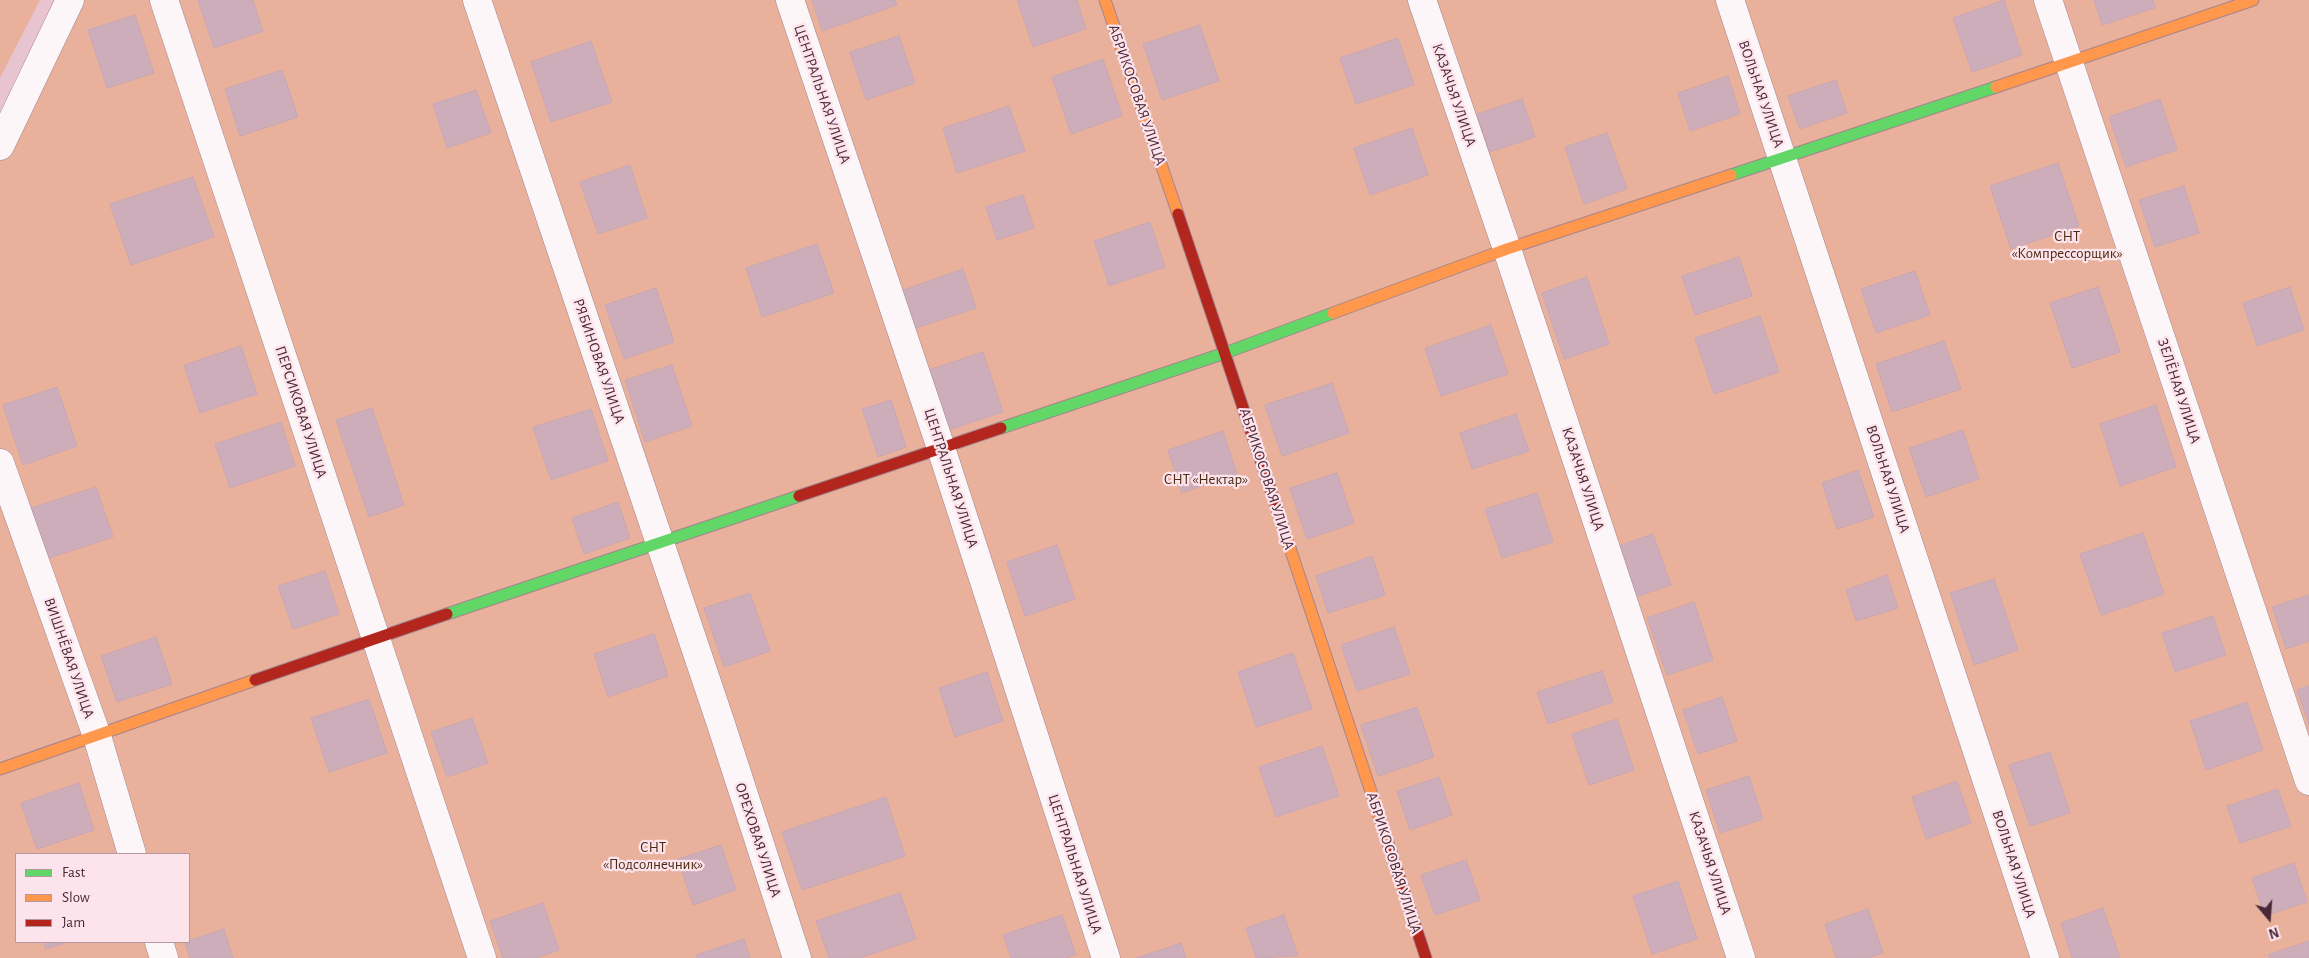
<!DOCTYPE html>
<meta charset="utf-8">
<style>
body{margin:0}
#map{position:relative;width:2309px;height:958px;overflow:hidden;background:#e8c3d0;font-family:"Alegreya Sans",sans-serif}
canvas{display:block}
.legend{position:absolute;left:15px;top:853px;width:175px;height:90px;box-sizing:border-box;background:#fde3eb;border:1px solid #b598a2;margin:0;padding:6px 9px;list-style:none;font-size:15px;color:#482835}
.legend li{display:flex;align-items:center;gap:10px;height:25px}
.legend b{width:25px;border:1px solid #b598a2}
.north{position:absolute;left:2244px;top:893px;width:50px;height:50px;-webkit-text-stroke:4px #fde3eb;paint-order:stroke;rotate:162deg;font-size:14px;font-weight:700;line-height:20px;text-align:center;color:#482835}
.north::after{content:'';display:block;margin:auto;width:18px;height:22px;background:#482835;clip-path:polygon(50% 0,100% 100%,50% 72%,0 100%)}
</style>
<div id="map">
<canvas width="2309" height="958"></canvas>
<ul class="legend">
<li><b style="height:6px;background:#63d668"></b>Fast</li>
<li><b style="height:6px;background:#ff974d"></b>Slow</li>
<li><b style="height:6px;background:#b3261e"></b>Jam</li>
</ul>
<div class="north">N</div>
</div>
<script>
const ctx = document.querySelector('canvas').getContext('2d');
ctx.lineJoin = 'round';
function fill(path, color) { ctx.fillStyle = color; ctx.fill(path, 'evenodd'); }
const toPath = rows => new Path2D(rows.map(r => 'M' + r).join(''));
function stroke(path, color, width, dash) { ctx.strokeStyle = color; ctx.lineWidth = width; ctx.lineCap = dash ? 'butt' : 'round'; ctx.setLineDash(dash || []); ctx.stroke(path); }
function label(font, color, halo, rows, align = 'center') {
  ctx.font = font + ' "Alegreya Sans",sans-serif'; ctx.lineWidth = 4.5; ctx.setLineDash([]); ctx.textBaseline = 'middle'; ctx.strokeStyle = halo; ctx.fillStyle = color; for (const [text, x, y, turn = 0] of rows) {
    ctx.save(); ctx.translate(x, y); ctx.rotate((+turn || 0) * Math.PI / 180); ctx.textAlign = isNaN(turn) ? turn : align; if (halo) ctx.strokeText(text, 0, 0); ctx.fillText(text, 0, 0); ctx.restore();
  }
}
const green = toPath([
 [0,0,40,0,0,78],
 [62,0,2309,0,2309,958,0,958,0,119],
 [16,854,189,854,189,942,16,942]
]);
const building = toPath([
 [198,0,253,0,263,31,214,48,198,0],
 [812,0,895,0,897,5,822,31,812,0],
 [1017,0,1077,0,1086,29,1033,47,1017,0],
 [2004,0,2022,55,1972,72,1953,18,2004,0],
 [2094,0,2153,0,2155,8,2102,25,2094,0],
 [135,15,154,73,107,88,88,30,135,15],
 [1200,25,1219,81,1162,100,1143,44,1200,25],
 [899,36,915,83,866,100,850,52,899,36],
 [1398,38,1414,85,1356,104,1340,58,1398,38],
 [591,41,612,102,551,122,531,62,591,41],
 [1103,59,1122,116,1071,134,1052,77,1103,59],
 [282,70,298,117,240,136,225,89,282,70],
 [1728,76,1740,114,1690,131,1678,93,1728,76],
 [1836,80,1847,113,1800,129,1788,96,1836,80],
 [476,90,491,133,447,148,433,104,476,90],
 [1522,99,1535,137,1490,152,1477,114,1522,99],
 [2160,99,2177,150,2126,167,2109,117,2160,99],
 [1009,106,1025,151,957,173,943,128,1009,106],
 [1412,128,1428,175,1370,195,1354,148,1412,128],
 [1607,133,1627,189,1584,204,1565,147,1607,133],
 [2058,163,2079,226,2011,249,1990,186,2058,163],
 [630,165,647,218,598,234,580,182,630,165],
 [193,177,214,237,131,265,110,204,193,177],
 [2184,186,2199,233,2155,247,2139,200,2184,186],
 [1023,195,1034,228,997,240,986,207,1023,195],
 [1150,222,1165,267,1109,286,1094,241,1150,222],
 [817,244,834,293,762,317,746,268,817,244],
 [1739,257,1752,296,1695,315,1682,276,1739,257],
 [963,269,976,308,907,331,895,293,963,269],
 [1915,271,1930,315,1876,333,1861,289,1915,271],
 [1587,277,1609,344,1564,359,1542,293,1587,277],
 [2098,287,2120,352,2072,368,2050,303,2098,287],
 [2290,287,2304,330,2257,346,2243,303,2290,287],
 [656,288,674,342,624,359,605,305,656,288],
 [1760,316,1779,372,1714,394,1695,338,1760,316],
 [1491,325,1508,374,1441,396,1425,348,1491,325],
 [1944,341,1961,389,1892,412,1876,364,1944,341],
 [241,346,257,394,200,413,184,365,241,346],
 [983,352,1003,412,949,430,929,370,983,352],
 [672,365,692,426,645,442,625,380,672,365],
 [1332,383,1349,433,1282,456,1265,405,1332,383],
 [57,387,77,446,23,465,3,405,57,387],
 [891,400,906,447,878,457,862,409,891,400],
 [2156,405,2176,467,2120,486,2100,424,2156,405],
 [372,408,404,505,369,517,336,420,372,408],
 [591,409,608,461,551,480,533,427,591,409],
 [1516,414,1529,451,1472,469,1460,433,1516,414],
 [281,422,295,466,230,488,215,444,281,422],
 [1963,430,1979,479,1926,497,1909,448,1963,430],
 [1223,431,1237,474,1182,493,1168,450,1223,431],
 [1858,470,1874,517,1837,529,1822,483,1858,470],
 [1337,473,1354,523,1307,539,1290,488,1337,473],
 [96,487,113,537,49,558,31,508,96,487],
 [1537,493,1553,542,1502,558,1485,509,1537,493],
 [618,502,630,538,584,554,572,518,618,502],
 [2143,533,2164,594,2101,615,2080,554,2143,533],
 [1653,534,1671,585,1633,598,1616,547,1653,534],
 [1057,545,1075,599,1025,616,1007,562,1057,545],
 [1372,556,1385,595,1328,613,1316,576,1372,556],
 [325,571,339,614,293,629,278,586,325,571],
 [1887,575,1898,608,1856,621,1846,590,1887,575],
 [1994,579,2018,650,1974,665,1950,593,1994,579],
 [750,593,770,651,724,667,704,608,750,593],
 [2309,595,2309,641,2286,649,2272,607,2309,595],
 [1694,602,1713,660,1667,675,1647,618,1694,602],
 [2213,616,2226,655,2175,672,2162,633,2213,616],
 [1394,627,1410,674,1357,691,1341,645,1394,627],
 [654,634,668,676,608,697,594,654,654,634],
 [156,637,172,684,117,702,101,656,156,637],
 [1293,653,1312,709,1256,727,1238,672,1293,653],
 [1602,671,1613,702,1548,724,1537,692,1602,671],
 [987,672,1003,721,955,737,939,688,987,672],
 [2309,686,2309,724,2297,690,2309,686],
 [1722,697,1737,741,1698,754,1683,710,1722,697],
 [369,699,387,753,329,772,311,718,369,699],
 [2247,702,2263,750,2206,770,2190,721,2247,702],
 [1417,707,1434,757,1378,776,1361,725,1417,707],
 [472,718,488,763,447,777,431,732,472,718],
 [1617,719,1634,770,1589,785,1572,734,1617,719],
 [1322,746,1339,796,1276,817,1259,767,1322,746],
 [2050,752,2070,813,2030,826,2009,765,2050,752],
 [1749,776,1763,819,1720,833,1706,790,1749,776],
 [1439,777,1452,815,1410,830,1397,791,1439,777],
 [1957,781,1971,823,1926,839,1912,797,1957,781],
 [79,783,94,830,37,849,21,803,79,783],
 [2278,789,2291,826,2240,843,2227,806,2278,789],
 [886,797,905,856,802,890,782,832,886,797],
 [721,845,736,890,693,905,678,859,721,845],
 [1466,860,1480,900,1435,915,1421,875,1466,860],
 [2294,863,2307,902,2265,916,2252,878,2294,863],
 [1678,881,1697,939,1652,954,1633,896,1678,881],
 [900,893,916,939,860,958,829,958,816,921,900,893],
 [543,903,559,950,536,958,503,958,490,921,543,903],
 [2103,908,2120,958,2072,958,2061,923,2103,908],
 [1868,909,1883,953,1868,958,1836,958,1825,924,1868,909],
 [1062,915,1076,955,1066,958,1011,958,1003,935,1062,915],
 [1284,915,1298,956,1256,958,1246,928,1284,915],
 [224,929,233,958,190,958,185,942,224,929],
 [744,939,750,958,697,958,696,955,744,939],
 [2309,941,2309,958,2270,958,2268,955,2309,941],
 [44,942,68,942,46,949,44,942],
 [1181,943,1186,958,1136,958,1181,943]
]);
const street = toPath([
 [164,0,482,958],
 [477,0,720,721,797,958],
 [790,0,941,448,1106,958],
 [1422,0,1507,249,1741,958],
 [1730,0,2045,958],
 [2048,0,2309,781],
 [0,146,70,0],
 [0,463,97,736,132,854],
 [159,942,164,958]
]);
const fast = toPath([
 [1731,175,1996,87],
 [1001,428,1225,353,1333,313],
 [447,614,799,496]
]);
const slow = toPath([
 [1105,0,1178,214],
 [1996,87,2253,0],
 [1333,313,1507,249,1731,175],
 [1279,515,1391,852],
 [0,769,255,680]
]);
const jam = toPath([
 [1178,214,1279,515],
 [799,496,1001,428],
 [255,680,447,614],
 [1391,852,1426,958]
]);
const streetNames = [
 ["ЦЕНТРАЛЬНАЯ УЛИЦА",822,94,71],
 ["ВОЛЬНАЯ УЛИЦА",1761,94,71],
 ["АБРИКОСОВАЯ УЛИЦА",1137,95,71],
 ["КАЗАЧЬЯ УЛИЦА",1454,95,71],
 ["РЯБИНОВАЯ УЛИЦА",599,361,71],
 ["ЗЕЛЁНАЯ УЛИЦА",2179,391,72],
 ["ПЕРСИКОВАЯ УЛИЦА",301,412,72],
 ["ЦЕНТРАЛЬНАЯ УЛИЦА",951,478,72],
 ["АБРИКОСОВАЯ УЛИЦА",1267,479,72],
 ["КАЗАЧЬЯ УЛИЦА",1583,479,72],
 ["ВОЛЬНАЯ УЛИЦА",1888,479,72],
 ["ВИШНЁВАЯ УЛИЦА",69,658,71],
 ["ОРЕХОВАЯ УЛИЦА",758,840,72],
 ["АБРИКОСОВАЯ УЛИЦА",1394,863,72],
 ["КАЗАЧЬЯ УЛИЦА",1710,863,72],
 ["ЦЕНТРАЛЬНАЯ УЛИЦА",1075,864,72],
 ["ВОЛЬНАЯ УЛИЦА",2014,864,72]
];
const parkNames = [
 ["СНТ",2067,236],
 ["«Компрессорщик»",2067,253],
 ["СНТ «Нектар»",1206,479],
 ["СНТ",653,847],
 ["«Подсолнечник»",653,864]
];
fill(green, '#e9b19b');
fill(building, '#ceadba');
stroke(building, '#c8a8b4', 1);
stroke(street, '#a38590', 29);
stroke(fast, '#a38590', 13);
stroke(slow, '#a38590', 13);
stroke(jam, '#a38590', 13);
stroke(street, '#fcf6f8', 28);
stroke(fast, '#63d668', 11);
stroke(slow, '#ff974d', 11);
stroke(jam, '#b3261e', 11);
label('15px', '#482835', '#fde3eb', streetNames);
label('15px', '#4a2b13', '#fde3eb', parkNames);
</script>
